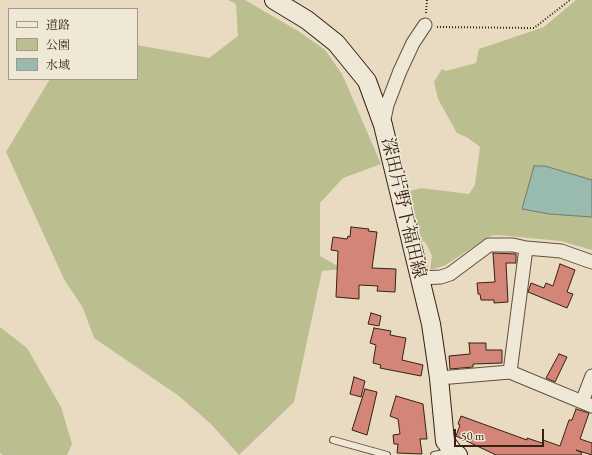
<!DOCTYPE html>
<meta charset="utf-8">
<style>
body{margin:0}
#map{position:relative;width:592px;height:455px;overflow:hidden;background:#e8dbc1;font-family:"EB Garamond","Noto Serif JP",serif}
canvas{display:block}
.legend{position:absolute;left:8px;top:8px;width:130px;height:72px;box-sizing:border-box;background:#f0e8d7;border:1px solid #a69889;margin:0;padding:5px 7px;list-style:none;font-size:12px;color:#372113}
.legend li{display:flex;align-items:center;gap:8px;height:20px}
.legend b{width:20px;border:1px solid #a69889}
.scale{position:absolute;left:454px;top:429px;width:90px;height:18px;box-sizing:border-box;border:2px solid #372113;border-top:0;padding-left:5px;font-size:12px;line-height:14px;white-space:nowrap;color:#372113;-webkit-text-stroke:3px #f0e8d7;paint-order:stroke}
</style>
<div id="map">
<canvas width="592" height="455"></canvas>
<ul class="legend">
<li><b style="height:5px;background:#f0e8d7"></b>道路</li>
<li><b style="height:11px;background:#bbbe8f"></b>公園</li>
<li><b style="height:11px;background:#98bbae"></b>水域</li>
</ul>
<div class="scale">50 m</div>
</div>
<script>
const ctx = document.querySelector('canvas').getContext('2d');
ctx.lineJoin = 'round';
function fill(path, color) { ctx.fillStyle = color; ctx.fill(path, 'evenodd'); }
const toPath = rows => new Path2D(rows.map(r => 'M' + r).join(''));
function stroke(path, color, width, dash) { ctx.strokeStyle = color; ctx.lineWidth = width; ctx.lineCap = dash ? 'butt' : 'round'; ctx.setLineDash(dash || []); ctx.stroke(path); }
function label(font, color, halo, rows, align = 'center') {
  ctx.font = font + ' "EB Garamond","Noto Serif JP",serif'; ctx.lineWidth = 3.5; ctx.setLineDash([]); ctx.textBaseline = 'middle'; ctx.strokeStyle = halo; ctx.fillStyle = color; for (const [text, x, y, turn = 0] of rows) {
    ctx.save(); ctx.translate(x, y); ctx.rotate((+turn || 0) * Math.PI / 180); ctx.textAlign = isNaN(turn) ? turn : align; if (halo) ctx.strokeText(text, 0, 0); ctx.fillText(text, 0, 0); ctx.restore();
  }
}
const green = toPath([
 [228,0,245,0,298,31,325,50,342,74,381,164,343,178,320,203,320,256,343,269,322,271,294,402,239,455,211,424,179,396,94,338,83,308,64,279,6,152,50,79,137,79,137,45,209,58,238,36,236,4],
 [576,0,592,0,592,250,561,241,498,235,490,236,444,266,430,270,432,256,426,243,418,237,407,192,421,188,469,194,475,185,480,147,468,138,457,133,438,99,434,82,442,69,446,71,476,63,479,49,544,27],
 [0,327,27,348,61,407,72,444,67,455,3,455,0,453]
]);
const water = toPath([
 [534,166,545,166,592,180,592,217,549,214,522,209,534,166]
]);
const building = toPath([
 [351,227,369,229,368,231,377,232,372,268,396,269,395,292,377,291,378,286,359,285,359,299,336,297,338,251,331,250,333,237,347,239,348,236,350,237,351,227],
 [493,253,516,254,516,263,506,263,508,302,494,303,494,300,481,300,480,294,478,294,477,283,495,282,493,253],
 [560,264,575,270,567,292,573,294,567,308,528,292,531,283,544,288,546,283,553,286,560,264],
 [371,313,381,316,379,326,368,324,371,313],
 [374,328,391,331,390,335,406,338,402,360,423,365,421,376,380,368,381,365,373,363,376,345,370,343,374,328],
 [469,343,486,343,486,350,502,350,502,363,473,364,473,367,450,369,449,356,470,354,469,343],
 [559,354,567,357,555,382,546,378,559,354],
 [354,377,365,381,361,397,350,394,354,377],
 [365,389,377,392,367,435,352,430,365,389],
 [396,396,423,404,427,439,420,439,422,454,397,453,398,444,394,444,393,435,400,434,398,419,390,416,396,396],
 [576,409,589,413,580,439,592,443,592,455,576,450,582,453,581,455,496,455,456,436,460,425,458,424,461,416,527,440,527,438,542,443,543,440,560,446,569,420,572,420,576,409]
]);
const path = toPath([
 [426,13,427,0],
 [437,27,534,28,570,0]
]);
const lane = toPath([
 [333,440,387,455],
 [434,455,444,453]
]);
const street = toPath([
 [383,124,387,105,400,71,413,43,425,25],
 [420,278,441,277,450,274,489,245,513,245,526,248],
 [510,372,526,248,561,251,592,262],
 [439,378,510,372,592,406],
 [582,402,592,376]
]);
const secondary = toPath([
 [274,0,307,20,336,43,367,81,383,125,431,324,439,378,445,441,454,453,458,455]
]);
const streetNames = [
 ["深田片野下福田線",403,208,77]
];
fill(green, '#bbbe8f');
fill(water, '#98bbae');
stroke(water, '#717d70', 1);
fill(building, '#d38578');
stroke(building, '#372113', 1);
stroke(lane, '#63503e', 8);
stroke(street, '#63503e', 15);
stroke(secondary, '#372113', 20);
stroke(path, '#372113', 2, [1, 2]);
stroke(lane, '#f0e8d7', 6);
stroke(street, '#f0e8d7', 13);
stroke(secondary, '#f0e8d7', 18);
label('18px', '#372113', '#f0e8d7', streetNames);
</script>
